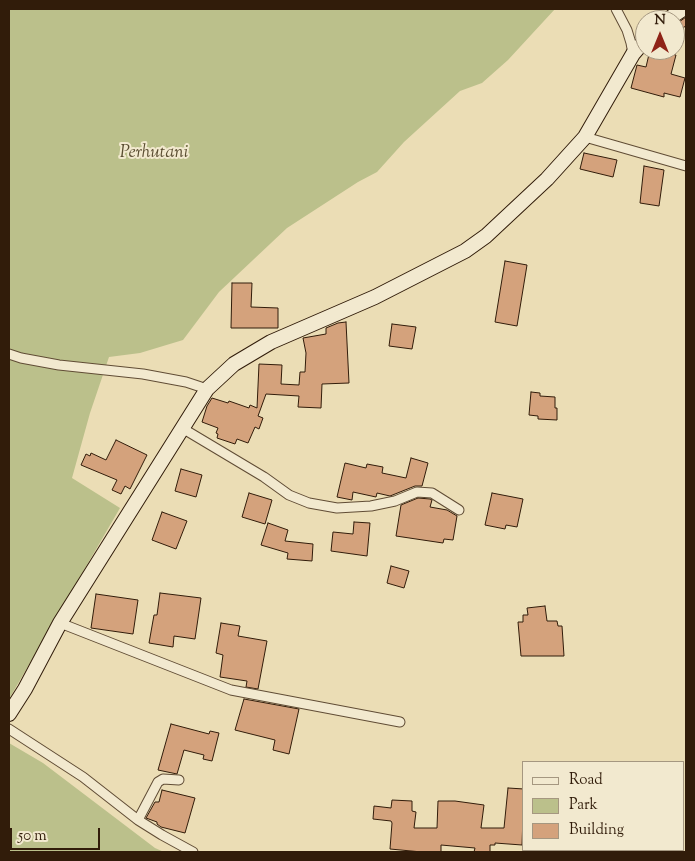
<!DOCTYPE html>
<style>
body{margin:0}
#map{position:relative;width:695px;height:861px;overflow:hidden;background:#ebddb5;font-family:"Sorts Mill Goudy",serif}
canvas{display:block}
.frame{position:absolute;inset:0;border:10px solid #311c0a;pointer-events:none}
.legend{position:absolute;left:522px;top:761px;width:162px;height:90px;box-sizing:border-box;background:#f2e9cf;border:1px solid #a59780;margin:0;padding:6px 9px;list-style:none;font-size:15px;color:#311c0a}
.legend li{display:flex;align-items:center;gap:10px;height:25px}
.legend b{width:25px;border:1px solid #a59780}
.north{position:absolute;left:635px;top:10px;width:50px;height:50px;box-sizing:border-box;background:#f2e9cf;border:1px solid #a59780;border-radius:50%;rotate:0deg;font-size:14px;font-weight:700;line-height:20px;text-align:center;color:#311c0a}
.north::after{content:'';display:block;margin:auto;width:18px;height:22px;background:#8f2418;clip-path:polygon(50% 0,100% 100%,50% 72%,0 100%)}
.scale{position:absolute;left:10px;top:828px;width:90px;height:22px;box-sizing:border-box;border:2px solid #311c0a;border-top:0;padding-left:6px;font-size:15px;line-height:18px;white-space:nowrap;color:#311c0a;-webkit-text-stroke:4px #f2e9cf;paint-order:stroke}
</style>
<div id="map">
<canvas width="695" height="861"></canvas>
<div class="frame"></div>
<ul class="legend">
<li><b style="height:6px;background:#f2e9cf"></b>Road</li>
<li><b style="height:14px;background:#bbc08b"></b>Park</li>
<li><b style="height:14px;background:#d4a27c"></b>Building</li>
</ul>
<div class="north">N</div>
<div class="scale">50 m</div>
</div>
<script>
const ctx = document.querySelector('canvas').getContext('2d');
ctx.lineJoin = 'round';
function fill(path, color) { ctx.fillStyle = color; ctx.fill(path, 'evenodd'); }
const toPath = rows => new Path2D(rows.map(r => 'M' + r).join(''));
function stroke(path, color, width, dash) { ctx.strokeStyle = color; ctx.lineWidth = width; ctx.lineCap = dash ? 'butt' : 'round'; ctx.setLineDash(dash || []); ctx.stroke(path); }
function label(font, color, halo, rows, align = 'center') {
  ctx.font = font + ' "Sorts Mill Goudy",serif'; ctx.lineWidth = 4; ctx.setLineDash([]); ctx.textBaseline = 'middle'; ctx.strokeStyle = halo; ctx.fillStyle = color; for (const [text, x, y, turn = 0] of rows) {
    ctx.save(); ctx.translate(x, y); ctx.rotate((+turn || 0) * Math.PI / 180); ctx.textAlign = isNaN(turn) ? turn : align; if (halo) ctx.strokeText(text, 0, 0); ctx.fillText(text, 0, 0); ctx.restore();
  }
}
const green = toPath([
 [9,9,555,9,508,60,482,83,460,91,404,142,377,172,358,182,287,228,219,292,183,340,140,353,109,357,90,413,72,478,120,508,9,699],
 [9,743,43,763,155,848,164,852,9,852]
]);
const building = toPath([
 [686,17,686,26,675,32,675,25,686,17],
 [650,50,676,55,671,74,685,78,680,97,664,93,664,97,631,88,637,65,646,67,650,50],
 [584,153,617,160,613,177,580,169,584,153],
 [644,166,664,170,659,206,640,203,644,166],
 [505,261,527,265,517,326,495,322,505,261],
 [232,283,252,283,251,307,278,308,278,328,231,328,232,283],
 [346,322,349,383,322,384,321,408,298,407,299,396,266,394,258,416,263,418,259,429,255,427,248,443,237,439,235,444,217,438,218,434,216,433,218,428,202,422,207,406,212,398,228,403,229,401,249,408,250,405,257,408,259,364,282,365,281,384,299,385,300,372,305,372,306,353,303,338,326,334,326,328,338,323,346,322],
 [392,324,416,327,412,349,389,346,392,324],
 [531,392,540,393,540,396,555,397,555,408,557,408,557,420,538,419,538,416,529,415,531,392],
 [116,440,147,455,130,489,125,486,121,494,112,490,117,480,81,465,86,454,90,456,91,453,106,460,116,440],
 [411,458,428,463,422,486,415,486,390,496,377,493,376,497,353,492,352,500,337,497,345,463,366,468,367,464,383,467,382,473,406,478,411,458],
 [181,469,202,475,196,497,175,491,181,469],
 [249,493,272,500,265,524,242,517,249,493],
 [492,493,523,499,517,527,506,525,505,529,485,525,492,493],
 [418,498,430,499,432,500,430,507,447,510,457,516,453,540,444,539,443,543,396,536,401,505,418,498],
 [162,512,187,521,176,549,152,540,162,512],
 [354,522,370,523,367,556,331,551,333,532,353,534,354,522],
 [268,523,288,530,285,541,313,544,312,561,287,559,288,553,261,545,268,523],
 [391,566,409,571,404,588,387,583,391,566],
 [160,593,201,598,195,639,174,636,173,647,149,643,154,615,157,615,160,593],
 [96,594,138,600,133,634,91,628,96,594],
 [545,606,547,621,557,621,558,626,562,626,564,656,521,656,518,622,523,622,523,615,528,615,527,608,545,606],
 [221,623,240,626,238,636,267,641,258,689,246,687,247,681,220,677,223,655,216,653,221,623],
 [244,699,299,709,289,754,273,750,275,740,235,730,244,699],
 [171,724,209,734,210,731,219,733,212,761,203,759,204,755,184,750,177,774,158,770,171,724],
 [508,788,524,789,522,845,495,843,495,845,490,845,490,852,474,852,475,848,441,845,441,852,422,852,390,849,392,823,391,821,373,819,374,806,391,808,392,800,412,801,412,811,416,812,414,828,437,828,438,801,455,801,484,805,481,828,504,828,508,788],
 [162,790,195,798,185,833,161,827,157,824,157,822,146,818,155,802,159,802,162,790]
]);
const street = toPath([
 [616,9,627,30,631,43,633,54],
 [585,137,686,166],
 [9,354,21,358,59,365,143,374,186,382,207,389],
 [182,428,264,477,289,495,309,503,337,508,371,506,395,501,417,492,432,493,459,510],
 [60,623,231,690,400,722],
 [9,729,83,777,138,820,162,835,193,852],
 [138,820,158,782,163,779,179,780]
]);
const secondary = toPath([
 [667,20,683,9],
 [9,714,25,689,60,623,207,389,234,364,271,342,375,297,465,251,486,236,547,179,585,137,633,54,645,40]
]);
const parkNames = [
 ["Perhutani",154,154]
];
fill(green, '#bbc08b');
fill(building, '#d4a27c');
stroke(building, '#311c0a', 1);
stroke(street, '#604c35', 11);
stroke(secondary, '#311c0a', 16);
stroke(street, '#f2e9cf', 9);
stroke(secondary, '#f2e9cf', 14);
label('italic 18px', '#5a4d31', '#f2e9cf', parkNames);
</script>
